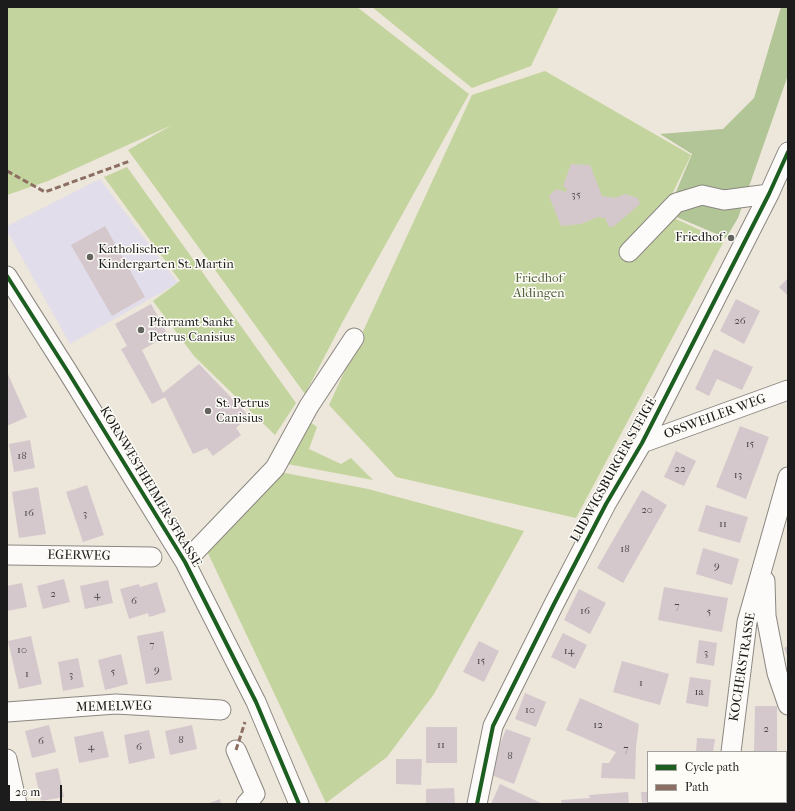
<!DOCTYPE html>
<style>
body{margin:0}
#map{position:relative;width:795px;height:811px;overflow:hidden;background:#ede6da;font-family:"IM FELL French Canon",serif}
canvas{display:block}
.frame{position:absolute;inset:0;border:8px solid #1c1c1c;pointer-events:none}
.legend{position:absolute;left:647px;top:751px;width:140px;height:52px;box-sizing:border-box;background:#fdfcf7;border:1px solid #a3a29f;margin:0;padding:5px 7px;list-style:none;font-size:12px;color:#1c1c1c}
.legend li{display:flex;align-items:center;gap:8px;height:20px}
.legend b{width:20px;border:1px solid #a3a29f}
.scale{position:absolute;left:8px;top:785px;width:54px;height:18px;box-sizing:border-box;border:2px solid #1c1c1c;border-top:0;padding-left:5px;font-size:12px;line-height:14px;white-space:nowrap;color:#1c1c1c;-webkit-text-stroke:3px #fdfcf7;paint-order:stroke}
</style>
<div id="map">
<canvas width="795" height="811"></canvas>
<div class="frame"></div>
<ul class="legend">
<li><b style="height:5px;background:#1b5e20"></b>Cycle path</li>
<li><b style="height:5px;background:#8d6e63"></b>Path</li>
</ul>
<div class="scale">20 m</div>
</div>
<script>
const ctx = document.querySelector('canvas').getContext('2d');
ctx.lineJoin = 'round';
function fill(path, color) { ctx.fillStyle = color; ctx.fill(path, 'evenodd'); }
const toPath = rows => new Path2D(rows.map(r => 'M' + r).join(''));
function stroke(path, color, width, dash) { ctx.strokeStyle = color; ctx.lineWidth = width; ctx.lineCap = dash ? 'butt' : 'round'; ctx.setLineDash(dash || []); ctx.stroke(path); }
function label(font, color, halo, rows, align = 'center') {
  ctx.font = font + ' "IM FELL French Canon",serif'; ctx.lineWidth = 3; ctx.setLineDash([]); ctx.textBaseline = 'middle'; ctx.strokeStyle = halo; ctx.fillStyle = color; for (const [text, x, y, turn = 0] of rows) {
    ctx.save(); ctx.translate(x, y); ctx.rotate((+turn || 0) * Math.PI / 180); ctx.textAlign = isNaN(turn) ? turn : align; if (halo) ctx.strokeText(text, 0, 0); ctx.fillText(text, 0, 0); ctx.restore();
  }
}
const built = toPath([
 [100,179,178,283,70,344,7,231,7,226]
]);
const green = toPath([
 [7,7,357,7,469,94,342,323,305,394,128,150,172,125,48,181,7,195],
 [372,7,559,7,531,66,472,88],
 [545,71,691,155,663,213,724,241,576,518,396,477,329,405,472,95],
 [127,167,296,403,275,435,194,356,153,301,180,281,104,177],
 [306,419,317,427,309,449,341,464,351,458,373,480,282,463],
 [280,472,368,489,524,531,434,694,387,757,326,803,206,549]
]);
const forest = toPath([
 [781,7,788,7,788,75,738,218,726,238,667,213,692,154,660,134,723,129,754,98]
]);
const building = toPath([
 [571,164,590,165,602,196,615,198,625,194,638,198,640,204,613,227,609,227,605,218,598,217,581,224,561,226,549,196,556,189,566,192,567,189,563,186],
 [105,226,145,297,112,316,71,245],
 [788,278,788,296,779,287],
 [736,299,760,311,744,344,720,331],
 [151,304,168,335,142,350,163,393,199,364,249,416,236,428,241,435,213,456,207,448,193,454,165,397,152,404,121,349,127,346,115,324],
 [714,349,753,367,742,390,717,379,709,396,695,389],
 [7,372,27,417,7,426],
 [740,426,769,437,746,499,716,487],
 [30,440,35,468,14,472,9,444],
 [676,451,696,461,684,486,664,477],
 [87,485,104,535,83,542,66,492],
 [38,487,46,534,19,538,12,492],
 [642,490,667,505,623,583,597,568],
 [706,505,748,517,740,543,698,531],
 [703,548,739,559,732,585,696,574],
 [64,579,70,602,43,609,37,586],
 [108,580,113,603,85,609,80,586],
 [157,582,166,612,149,617,148,613,129,619,120,589,139,584,140,587],
 [22,583,27,607,7,611,7,586],
 [664,587,728,598,722,632,658,620],
 [579,589,606,603,590,634,564,620],
 [163,631,172,680,146,684,137,636],
 [563,633,587,645,575,669,551,657],
 [31,636,42,684,19,689,8,641],
 [699,640,717,643,714,666,696,663],
 [479,641,499,651,484,682,463,672],
 [788,646,788,658,784,648],
 [121,654,128,684,105,690,98,660],
 [78,658,84,687,63,691,58,662],
 [622,661,669,674,660,705,613,692],
 [690,677,711,680,708,707,686,703],
 [525,693,546,702,536,727,515,719],
 [580,698,639,724,636,746,635,779,601,778,602,763,609,763,616,752,566,730],
 [755,706,777,706,777,752,754,752],
 [49,725,56,752,32,758,25,731],
 [192,725,197,749,170,755,165,731],
 [426,727,457,727,457,763,426,763],
 [506,729,531,738,514,784,489,774],
 [149,730,155,758,129,764,124,735],
 [103,731,109,757,79,763,74,737],
 [697,738,715,739,713,752,696,752],
 [396,759,422,759,421,785,396,784],
 [58,768,64,797,41,801,35,773],
 [500,784,543,804,491,804],
 [454,788,455,804,426,804,426,789],
 [628,792,629,804,562,804,561,800,590,798,589,795],
 [641,792,648,792,648,802,665,802,665,804,642,804],
 [786,798,788,798,788,804,755,804,755,802,786,802],
 [220,799,221,804,207,804],
 [670,802,692,802,691,804,670,804]
]);
const minor = toPath([
 [629,252,676,203,702,195,724,200,769,194],
 [7,276,68,372,185,562,256,702,299,804],
 [642,443,788,390],
 [7,555,152,557],
 [185,562,275,468,309,406,354,338],
 [765,581,766,616,777,673,788,705],
 [7,712,116,704,221,710],
 [236,750,255,794,246,804],
 [731,752,747,622,788,477],
 [7,759,17,804],
 [477,804,493,726,554,604,606,504,642,443,769,194,788,152],
 [722,804,723,802]
]);
const quiet = toPath([
 [7,171,45,192,130,161],
 [236,750,245,722]
]);
const cycleway = toPath([
 [7,276,68,372,185,562,256,702,299,804],
 [477,804,493,726,554,604,606,504,642,443,769,194,788,152]
]);
const markers = [
 [731,238,4,"#65635e"],
 [90,257,4,"#65635e"],
 [141,330,4,"#65635e"],
 [208,411,4,"#65635e"]
];
const numberNames = [
 ["35",576,195],
 ["26",740,321],
 ["15",750,444],
 ["18",22,456],
 ["22",680,469],
 ["13",738,475],
 ["20",647,510],
 ["16",29,513],
 ["3",85,514],
 ["11",723,524],
 ["18",625,549],
 ["9",717,566],
 ["2",53,594],
 ["4",97,595],
 ["6",134,601],
 ["7",677,606],
 ["16",585,611],
 ["5",709,612],
 ["7",152,645],
 ["10",22,650],
 ["14",569,651],
 ["3",706,653],
 ["15",481,661],
 ["9",157,670],
 ["5",113,672],
 ["1",27,674],
 ["3",71,675],
 ["1",641,683],
 ["1a",699,692],
 ["10",530,710],
 ["12",598,725],
 ["2",766,729],
 ["8",181,740],
 ["6",41,741],
 ["11",441,745],
 ["4",91,747],
 ["6",139,747],
 ["7",626,749],
 ["8",510,756]
];
const poiNames = [
 ["Friedhof",723,238,"right"],
 ["Katholischer",98,250],
 ["Kindergarten St. Martin",98,265],
 ["Pfarramt Sankt",149,323],
 ["Petrus Canisius",149,338],
 ["St. Petrus",216,404],
 ["Canisius",216,419]
];
const parkNames = [
 ["Friedhof",539,279],
 ["Aldingen",539,294]
];
const streetNames = [
 ["OSSWEILER WEG",715,417,-20],
 ["LUDWIGSBURGER STEIGE",614,470,-61],
 ["KORNWESTHEIMER STRASSE",150,487,59],
 ["EGERWEG",79,556,1],
 ["KOCHERSTRASSE",743,667,-81],
 ["MEMELWEG",114,707,-1]
];
fill(built, '#e2ddea');
fill(green, '#c4d49e');
fill(forest, '#b2c597');
fill(building, '#d5c8cd');
stroke(minor, '#8b8781', 21);
stroke(minor, '#fcfbf9', 19);
stroke(quiet, '#8d6e63', 3, [6, 3]);
stroke(cycleway, '#1b5e20', 4);
for (const [x, y, r, color] of markers) { const dot = new Path2D(); dot.arc(x, y, r, 0, 2 * Math.PI); ctx.fillStyle = color; ctx.fill(dot); stroke(dot, '#fdfcf7', 1.5); }
label('11px', '#4a4748', null, numberNames);
label('13px', '#1c1c1c', '#fdfcf7', poiNames, 'left');
label('13px', '#52603c', '#fdfcf7', parkNames);
label('13px', '#1c1c1c', '#fdfcf7', streetNames);
</script>
